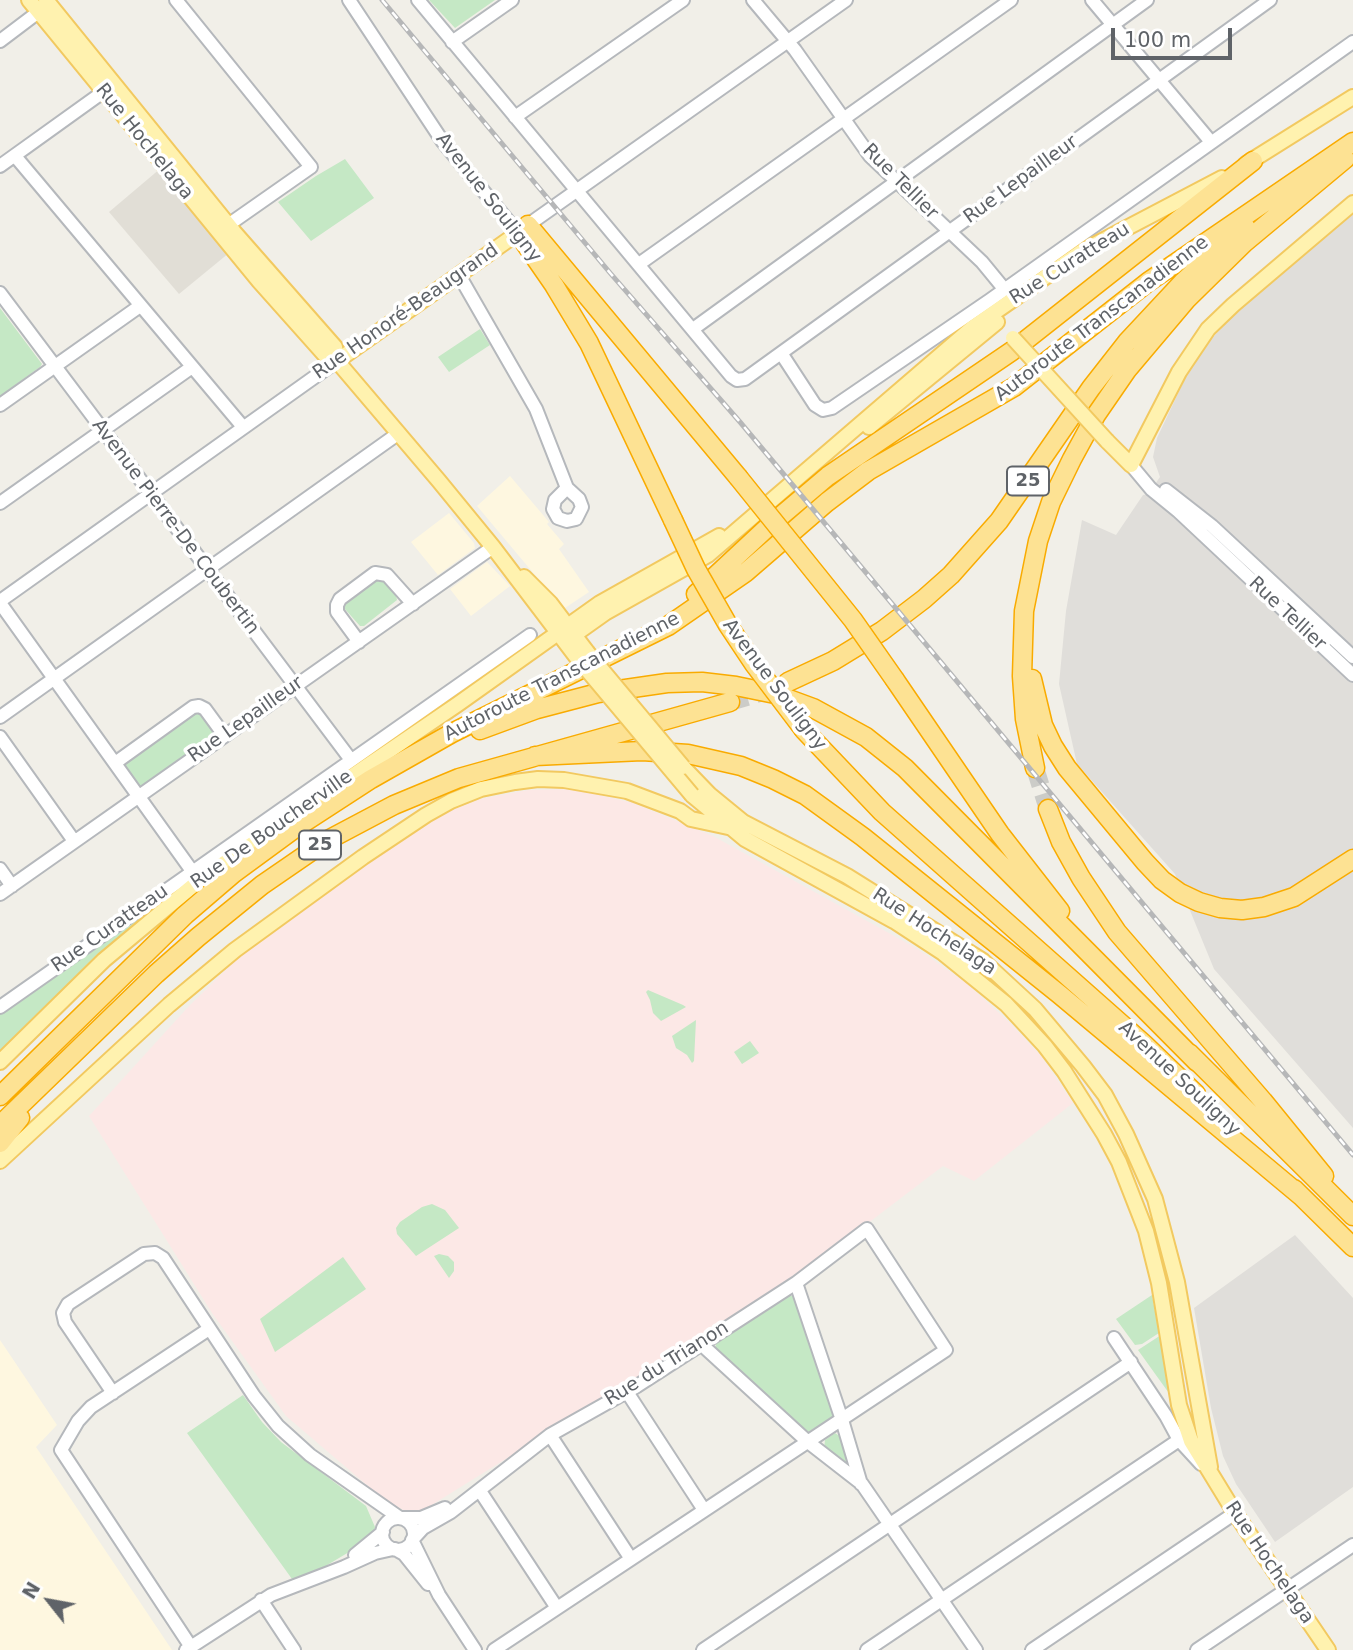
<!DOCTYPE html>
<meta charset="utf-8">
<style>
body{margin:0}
#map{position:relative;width:1353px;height:1650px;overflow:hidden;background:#f1efe8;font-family:"DejaVu Sans",sans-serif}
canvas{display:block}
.north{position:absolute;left:14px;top:1566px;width:70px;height:70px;-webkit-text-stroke:5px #fff;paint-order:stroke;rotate:301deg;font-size:19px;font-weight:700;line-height:28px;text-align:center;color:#5f6368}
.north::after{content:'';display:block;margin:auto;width:24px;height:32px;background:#5f6368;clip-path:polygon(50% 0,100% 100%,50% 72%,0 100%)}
.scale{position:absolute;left:1111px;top:28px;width:121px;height:32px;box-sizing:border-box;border:4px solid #5f6368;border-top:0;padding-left:9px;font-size:21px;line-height:24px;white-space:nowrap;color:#5f6368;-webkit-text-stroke:5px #fff;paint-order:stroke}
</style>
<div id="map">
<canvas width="1353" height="1650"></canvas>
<div class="north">N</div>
<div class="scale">100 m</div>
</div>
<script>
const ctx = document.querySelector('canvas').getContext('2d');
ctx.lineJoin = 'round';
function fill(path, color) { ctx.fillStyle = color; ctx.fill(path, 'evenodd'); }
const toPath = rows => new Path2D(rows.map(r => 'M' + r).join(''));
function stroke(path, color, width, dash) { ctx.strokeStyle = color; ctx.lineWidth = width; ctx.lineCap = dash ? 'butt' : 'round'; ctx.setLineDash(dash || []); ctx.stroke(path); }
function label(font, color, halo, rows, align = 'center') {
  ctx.font = font + ' "DejaVu Sans",sans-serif'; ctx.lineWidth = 7; ctx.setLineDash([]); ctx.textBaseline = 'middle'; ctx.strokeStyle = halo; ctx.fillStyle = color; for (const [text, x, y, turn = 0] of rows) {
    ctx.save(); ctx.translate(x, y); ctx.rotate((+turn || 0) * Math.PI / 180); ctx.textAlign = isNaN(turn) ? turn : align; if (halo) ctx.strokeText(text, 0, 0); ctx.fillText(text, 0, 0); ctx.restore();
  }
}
const commercial = toPath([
 [510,476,549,522,547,524,564,544,559,549,589,592,565,608,561,606,477,506],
 [449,513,474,543,475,548,438,575,411,542],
 [487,562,510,586,471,616,450,589],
 [0,1340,57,1425,36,1447,172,1650,0,1650]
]);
const industrial = toPath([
 [1353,214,1353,1128,1214,969,1175,874,1077,764,1059,684,1066,611,1082,520,1116,535,1143,495,1148,494,1160,477,1153,457,1157,438,1190,368,1204,347,1238,310],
 [1295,1235,1353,1298,1353,1487,1275,1542,1236,1484,1223,1456,1211,1408,1194,1308]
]);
const education = toPath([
 [161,168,229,253,179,294,109,212]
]);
const medical = toPath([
 [573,789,633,803,713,836,916,948,965,982,1010,1023,1041,1056,1073,1103,974,1181,943,1166,792,1281,414,1516,382,1498,286,1416,212,1313,89,1116,189,1006,236,960,293,912,395,841,442,814,480,799,528,790]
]);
const green = toPath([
 [429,0,495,0,455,28],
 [345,159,374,198,311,241,278,202,316,176],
 [0,308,42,364,40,367,0,396],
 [480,329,490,345,449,372,438,357],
 [376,580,383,581,396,595,397,600,364,626,360,626,344,608,345,603],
 [199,706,224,735,138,795,115,763],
 [148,909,152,911,0,1053,0,1013],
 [648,990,683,1005,686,1007,661,1021,653,1013,650,1000,646,992],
 [696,1020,694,1061,692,1063,687,1055,676,1048,672,1036],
 [750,1041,759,1053,742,1064,734,1052],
 [432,1204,445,1210,459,1228,416,1256,397,1234,396,1228,400,1222,422,1207],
 [439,1254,448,1256,454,1262,454,1271,449,1278,434,1256],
 [343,1257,366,1289,275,1352,260,1319],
 [1152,1295,1159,1333,1142,1344,1135,1345,1116,1319],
 [788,1296,793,1296,796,1300,834,1413,831,1419,808,1432,805,1432,715,1349,716,1344],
 [1161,1335,1171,1396,1138,1350],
 [243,1395,262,1422,281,1442,366,1506,375,1527,374,1533,364,1543,324,1567,292,1579,187,1433],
 [835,1433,841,1437,855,1474,824,1449,825,1440]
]);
const highwayTunnel = toPath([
 [730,702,770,690],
 [1035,768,1048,809]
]);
const minor = toPath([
 [176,0,311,167,221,230],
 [349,0,443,142,518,233],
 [418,0,731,376,737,380,745,379,781,353,1270,0],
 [753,0,795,50,870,156,982,262,1005,290],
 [1092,0,1211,142],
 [0,41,45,7],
 [452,42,512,0],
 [515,117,683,0],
 [15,156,243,427],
 [0,166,110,87],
 [528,225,846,0],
 [639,264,1011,0],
 [459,275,536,409,567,488],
 [0,293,351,760],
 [693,329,1147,0],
 [781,353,815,405,823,410,832,408,990,300,1353,42],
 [0,405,140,306],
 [1131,465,1151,489,1178,511,1353,675],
 [567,488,579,499,582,507,576,519,567,521,558,518,553,509,555,500,567,488],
 [1166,490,1212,526,1353,657],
 [0,503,192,367],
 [0,601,337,361],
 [0,603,192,871],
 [359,642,337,612,337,605,340,599,375,573,387,575,413,604],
 [0,717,399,433],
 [0,737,74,841],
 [115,763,193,707,199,706,205,709,224,735],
 [0,869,12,886],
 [0,894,493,547],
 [0,1007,530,635],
 [796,1283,842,1420,861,1484],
 [1114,1338,1166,1416,1179,1440,1201,1464],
 [701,1344,808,1442,862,1484,976,1650],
 [627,1392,704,1510],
 [113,1393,65,1322,63,1313,68,1304,144,1254,155,1253,163,1258,254,1396,278,1426,310,1455,400,1518],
 [550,1435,631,1559],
 [480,1491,557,1608],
 [402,1518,421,1518,445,1508],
 '382 1534a16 16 0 1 1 32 0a16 16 0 1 1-32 0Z',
 [413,1539,423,1528,451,1512,550,1435,637,1386,796,1283,867,1229,946,1350,494,1650],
 [412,1540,439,1595,475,1650],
 [395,1549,404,1554,428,1584],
 [355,1555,383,1532],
 [261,1600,294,1650],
 [191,1647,61,1450,78,1421,91,1407,209,1329],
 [186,1650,271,1595,344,1567,375,1553,393,1549],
 [703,1650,1131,1362],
 [867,1650,1179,1440],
 [1032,1650,1235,1513],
 [1197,1650,1353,1545]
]);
const major = toPath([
 [29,0,259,281,325,355,337,361,439,481,493,547,578,659],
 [46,0,234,232,335,347,337,361],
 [1246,164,1353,97],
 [337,361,525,228],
 [869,427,997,322],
 [1107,441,1131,465,1179,372,1208,329,1233,305,1353,203],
 [524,577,550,603,587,652],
 [557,632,574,635,605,613,708,555,972,328,1081,252,1222,178],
 [683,767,710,795,743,822,847,876,983,961,1035,1009,1083,1066,1105,1095,1126,1134,1155,1199,1177,1282,1210,1467],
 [692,795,745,839,894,921,943,953,1006,1004,1045,1046,1064,1071,1104,1134,1119,1162,1146,1231,1159,1283,1179,1405,1191,1441,1235,1513,1328,1650],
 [0,1062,104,960,201,879,458,704,600,603,719,536],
 [0,1161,169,1005,235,950,363,857,426,815,451,801,481,789,515,782,538,779,564,780,627,791,680,811,691,819,728,827]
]);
const highway = toPath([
 [528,225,738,477],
 [518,233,554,285,589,343,673,520],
 [696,594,770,525,828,476,1012,351,1253,161],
 [1032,679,1043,725,1053,746,1067,768,1145,862,1162,880,1180,893,1199,902,1220,908,1242,910,1264,907,1294,897,1353,859],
 [895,680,1000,834,1060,911],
 [788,682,833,661,882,631,924,599,951,575,999,521,1091,388,1127,342,1183,282,1245,226],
 [480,730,537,709,598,693,667,683,702,682,736,686,775,694,813,708,866,737,905,768,1197,1062],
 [804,730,882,812,1144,1044,1196,1094],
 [535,756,642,751,688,754,741,766,773,779,805,795,863,837,1059,994,1301,1196],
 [1035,768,1025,719,1022,676,1024,611,1038,541,1051,502,1072,459,1096,415,1127,370,1187,299,1244,243,1345,159],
 [1048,809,1061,842,1081,878,1117,932,1263,1101,1324,1176],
 [1189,1053,1353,1216],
 [0,1096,185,915,234,873,294,829,371,779,452,733,668,626,746,572,827,502,868,471,1014,387,1148,282,1353,142],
 [0,1125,156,974,198,937,262,885,326,841,394,805,459,778,730,702],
 [0,1143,20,1118],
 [1294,1189,1353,1247]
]);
const rail = toPath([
 [382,0,611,274,740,422,1353,1155]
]);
const majorBridge = toPath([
 [1013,338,1107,441],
 [587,652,683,767],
 [578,659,692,795]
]);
const highwayBridge = toPath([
 [738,477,853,620,895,680],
 [673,520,696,569,728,625,754,664,804,730]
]);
const shields = [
 [1028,481,42],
 [320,845,42]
];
const shieldNames = [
 ["25",1028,481],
 ["25",320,845]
];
const streetNames = [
 ["Rue Hochelaga",144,142,51],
 ["Rue Lepailleur",1021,180,-36],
 ["Rue Tellier",900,182,45],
 ["Avenue Souligny",488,198,52],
 ["Rue Curatteau",1070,264,-32],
 ["Rue Honoré-Beaugrand",406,312,-35],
 ["Autoroute Transcanadienne",1102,319,-37],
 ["Avenue Pierre-De Coubertin",175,527,53],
 ["Rue Tellier",1287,614,43],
 ["Autoroute Transcanadienne",562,677,-27],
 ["Avenue Souligny",774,685,53],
 ["Rue Lepailleur",246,720,-35],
 ["Rue De Boucherville",272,830,-35],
 ["Rue Curatteau",110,929,-35],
 ["Rue Hochelaga",934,932,33],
 ["Avenue Souligny",1179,1079,43],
 ["Rue du Trianon",667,1364,-32],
 ["Rue Hochelaga",1269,1563,56]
];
fill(commercial, '#fef7e0');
fill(industrial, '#e0deda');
fill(education, '#e1ded6');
fill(medical, '#fce8e6');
fill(green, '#c5e8c5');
stroke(highwayTunnel, '#ccccc8', 18, [18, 9]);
stroke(minor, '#b5b8bc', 16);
stroke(major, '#f2c960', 18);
stroke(highway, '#f9ab00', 21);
stroke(minor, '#fff', 12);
stroke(major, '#fff2af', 14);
stroke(highway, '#fde293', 18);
stroke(rail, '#b6b7b8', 5);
stroke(rail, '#fff', 2.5, [8]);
stroke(majorBridge, '#f2c960', 18, []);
stroke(highwayBridge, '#f9ab00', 21, []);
stroke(majorBridge, '#fff2af', 14);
stroke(highwayBridge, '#fde293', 18);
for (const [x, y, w] of shields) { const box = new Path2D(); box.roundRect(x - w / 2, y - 14.5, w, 29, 5); ctx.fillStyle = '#fff'; ctx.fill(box); stroke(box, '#5f6368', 2); }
label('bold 18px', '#5f6368', null, shieldNames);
label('19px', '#5f6368', '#fff', streetNames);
</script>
